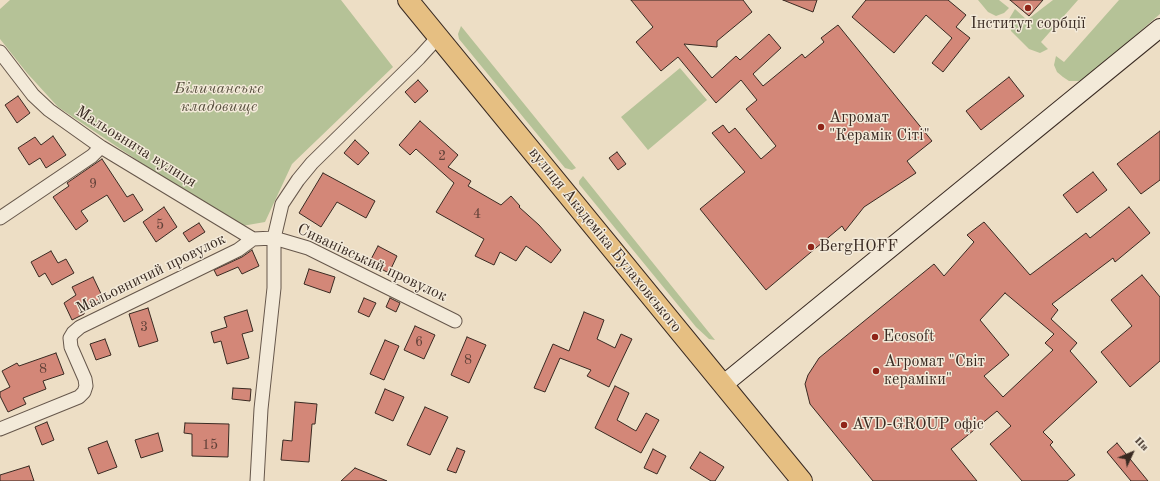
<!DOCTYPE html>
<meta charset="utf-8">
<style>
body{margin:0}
#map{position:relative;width:1160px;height:481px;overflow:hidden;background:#eddec5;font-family:"Old Standard TT",serif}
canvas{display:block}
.north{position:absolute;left:1112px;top:433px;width:40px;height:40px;-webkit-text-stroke:3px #f3ead9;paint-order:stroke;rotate:46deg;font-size:11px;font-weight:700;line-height:16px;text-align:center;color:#392a22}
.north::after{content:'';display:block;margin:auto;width:14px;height:18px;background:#392a22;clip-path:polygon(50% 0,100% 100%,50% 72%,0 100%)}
</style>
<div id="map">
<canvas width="1160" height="481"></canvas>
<div class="north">Пн</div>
</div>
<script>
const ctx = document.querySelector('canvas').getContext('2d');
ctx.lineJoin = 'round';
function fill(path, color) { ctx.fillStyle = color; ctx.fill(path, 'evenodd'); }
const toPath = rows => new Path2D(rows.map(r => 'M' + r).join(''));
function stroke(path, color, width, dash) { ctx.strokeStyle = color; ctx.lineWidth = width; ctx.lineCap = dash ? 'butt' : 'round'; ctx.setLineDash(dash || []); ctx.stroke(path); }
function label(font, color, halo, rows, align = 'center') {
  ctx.font = font + ' "Old Standard TT",serif'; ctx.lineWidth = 3; ctx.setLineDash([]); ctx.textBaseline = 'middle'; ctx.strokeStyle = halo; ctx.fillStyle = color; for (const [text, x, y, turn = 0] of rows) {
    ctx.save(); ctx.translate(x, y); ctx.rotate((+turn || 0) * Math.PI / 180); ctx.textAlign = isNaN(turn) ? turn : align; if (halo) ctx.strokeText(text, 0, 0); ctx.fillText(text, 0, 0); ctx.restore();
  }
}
const green = toPath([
 [10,0,341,0,393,67,292,164,265,222,242,226,171,183,58,107,27,73,0,39,0,9],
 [978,0,999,0,1009,8,1004,13,996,16,988,12],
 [1053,0,1078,0,1041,42,1048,49,1040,53,1029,49,1011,31,1009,19,1015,9,1027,20],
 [1119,0,1160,0,1160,14,1090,75,1079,81,1069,81,1063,77,1057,72,1054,65,1056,56,1064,62],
 [461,26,576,168,572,170,565,168,459,39,458,34],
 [680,68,707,100,648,150,621,117],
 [583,176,715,340,709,339,696,327,579,184,579,181]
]);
const building = toPath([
 [631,0,743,0,752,12,717,41,717,47,684,44,712,78,736,56,740,60,769,34,781,48,753,74,763,86,802,54,805,58,824,42,821,38,838,25,932,141,907,161,916,173,864,207,845,231,842,226,766,290,700,209,745,172,712,133,723,125,729,133,735,128,761,159,776,146,746,109,757,100,741,80,716,103,678,57,661,71,636,42,653,27,631,0],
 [783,0,817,0,813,12,783,0],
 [866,0,948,0,966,15,956,27,970,38,943,72,932,63,952,38,926,15,894,53,852,17,866,0],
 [1010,0,1043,0,1029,16,1010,0],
 [1009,77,1024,96,981,130,966,111,1009,77],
 [418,80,428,91,415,103,405,92,418,80],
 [18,96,30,113,17,123,5,105,18,96],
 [420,121,458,155,448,167,471,181,468,186,501,205,511,196,520,206,519,207,539,225,561,250,551,263,526,246,516,261,500,252,494,265,475,256,484,239,436,212,454,183,416,149,410,155,399,145,420,121],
 [1160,131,1160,180,1141,194,1117,164,1160,131],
 [53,136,66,155,46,168,40,158,29,165,18,148,35,137,41,145,53,136],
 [355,140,369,153,358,165,344,153,355,140],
 [617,152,626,164,618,170,609,158,617,152],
 [102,159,127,197,133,194,143,210,124,222,107,195,81,211,88,221,76,230,53,197,69,186,67,183,102,159],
 [1093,172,1107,190,1077,213,1063,195,1093,172],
 [323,173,375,201,366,218,337,202,321,227,299,213,323,173],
 [164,207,177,227,156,242,143,222,164,207],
 [1129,207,1150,233,1115,262,1113,258,1052,304,1058,310,1051,319,1077,343,1070,351,1097,382,1043,432,1053,442,1050,445,1075,475,1067,481,1022,481,990,444,1011,426,997,411,951,449,977,481,873,481,810,404,805,384,808,375,819,358,934,264,944,276,974,242,967,235,984,222,1030,275,1086,233,1090,238,1129,207],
 [1005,293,1054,334,1045,343,1053,350,1003,397,984,376,1009,355,980,320,1005,293],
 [199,223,205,232,189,242,183,233,199,223],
 [378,246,397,256,389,273,369,263,378,246],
 [252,250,259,266,242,274,238,267,217,276,214,270,242,257,252,250],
 [51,251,58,263,66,259,74,273,52,285,45,273,39,277,31,262,51,251],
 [309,269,335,277,330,293,304,284,309,269],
 [1142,275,1160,297,1160,361,1130,387,1101,352,1132,326,1111,300,1142,275],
 [93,277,103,298,85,307,84,314,72,320,64,303,76,295,72,287,93,277],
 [364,298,376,303,369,317,358,312,364,298],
 [390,298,400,303,396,312,386,307,390,298],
 [148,308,158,341,139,347,129,314,148,308],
 [247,310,253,331,242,334,249,358,227,364,221,341,214,343,211,332,227,327,224,317,247,310],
 [584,312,604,320,597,339,615,348,621,334,632,339,609,387,587,376,591,370,560,358,545,392,534,388,553,344,569,351,584,312],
 [415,326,435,335,424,359,404,350,415,326],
 [467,337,486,345,469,383,451,375,467,337],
 [105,339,111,355,96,360,90,344,105,339],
 [385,340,399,346,384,380,370,374,385,340],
 [56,353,64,374,43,381,46,389,23,398,26,404,8,412,0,396,0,392,10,387,2,371,17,363,19,366,56,353],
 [615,386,629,393,617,420,636,431,646,413,659,420,641,453,595,428,615,386],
 [233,388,251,389,250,401,232,399,233,388],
 [385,389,404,397,393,421,375,413,385,389],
 [295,402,317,404,315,424,312,424,309,462,281,460,283,440,292,441,295,402],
 [425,407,448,417,430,455,407,445,425,407],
 [47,422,54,440,42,445,35,427,47,422],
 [185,423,229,424,228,457,192,456,192,434,184,433,185,423],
 [158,433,163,451,141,458,135,440,158,433],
 [107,441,117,467,98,474,88,448,107,441],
 [1117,443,1148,481,1131,481,1107,452,1117,443],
 [457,448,465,451,456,473,447,470,457,448],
 [653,449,666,456,657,474,644,468,653,449],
 [700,452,724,467,715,481,711,481,690,468,700,452],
 [29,466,34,481,0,481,0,475,29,466],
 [355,468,387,481,341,481,355,468]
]);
const street = toPath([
 [0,52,33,95,49,110,101,147,253,239,274,238,308,248,455,321],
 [0,218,92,156,101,147],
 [0,429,79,397,84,392,86,386,85,379,71,347,70,338,73,333,80,327,238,250,253,239],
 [257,481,261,409,274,288,274,238,282,204,298,180,312,163,419,58,439,36]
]);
const secondary = toPath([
 [724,384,1160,28]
]);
const primary = toPath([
 [408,0,802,481]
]);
const markers = [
 [1028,8,4,"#8f2418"],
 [821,127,4,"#8f2418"],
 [811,247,4,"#8f2418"],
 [875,337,4,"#8f2418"],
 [876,371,4,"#8f2418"],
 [844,425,4,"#8f2418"]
];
const numberNames = [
 ["2",442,156],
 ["9",93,184],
 ["4",477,214],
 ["5",160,225],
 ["3",144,327],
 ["6",419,342],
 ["8",468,360],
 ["8",43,369],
 ["15",210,445]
];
const poiNames = [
 ["Інститут сорбції",1028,24,"center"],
 ["Агромат",829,118],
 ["\"Керамік Сіті\"",829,136],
 ["BergHOFF",819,247],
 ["Ecosoft",883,337],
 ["Агромат \"Світ",884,362],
 ["кераміки\"",884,380],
 ["AVD-GROUP офіс",852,425]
];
const parkNames = [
 ["Біличанське",219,89],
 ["кладовище",219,107]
];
const streetNames = [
 ["Мальовнича вулиця",136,147,32],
 ["вулиця Академіка Булаховського",605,240,51],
 ["Сиванівський провулок",372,263,25],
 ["Мальовничий провулок",151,274,-26]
];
fill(green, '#b5c297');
fill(building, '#d38778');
stroke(building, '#392a22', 1);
stroke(street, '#66574b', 15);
stroke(secondary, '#392a22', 20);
stroke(primary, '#392a22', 22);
stroke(street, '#f3ead9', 13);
stroke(secondary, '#f3ead9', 18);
stroke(primary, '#e6bf82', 20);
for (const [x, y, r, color] of markers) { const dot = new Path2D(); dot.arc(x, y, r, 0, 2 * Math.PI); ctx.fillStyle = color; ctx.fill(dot); stroke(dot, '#f3ead9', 1.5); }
label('14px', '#604138', null, numberNames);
label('16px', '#392a22', '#f3ead9', poiNames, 'left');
label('italic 16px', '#58503f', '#f3ead9', parkNames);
label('16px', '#392a22', '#f3ead9', streetNames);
</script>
